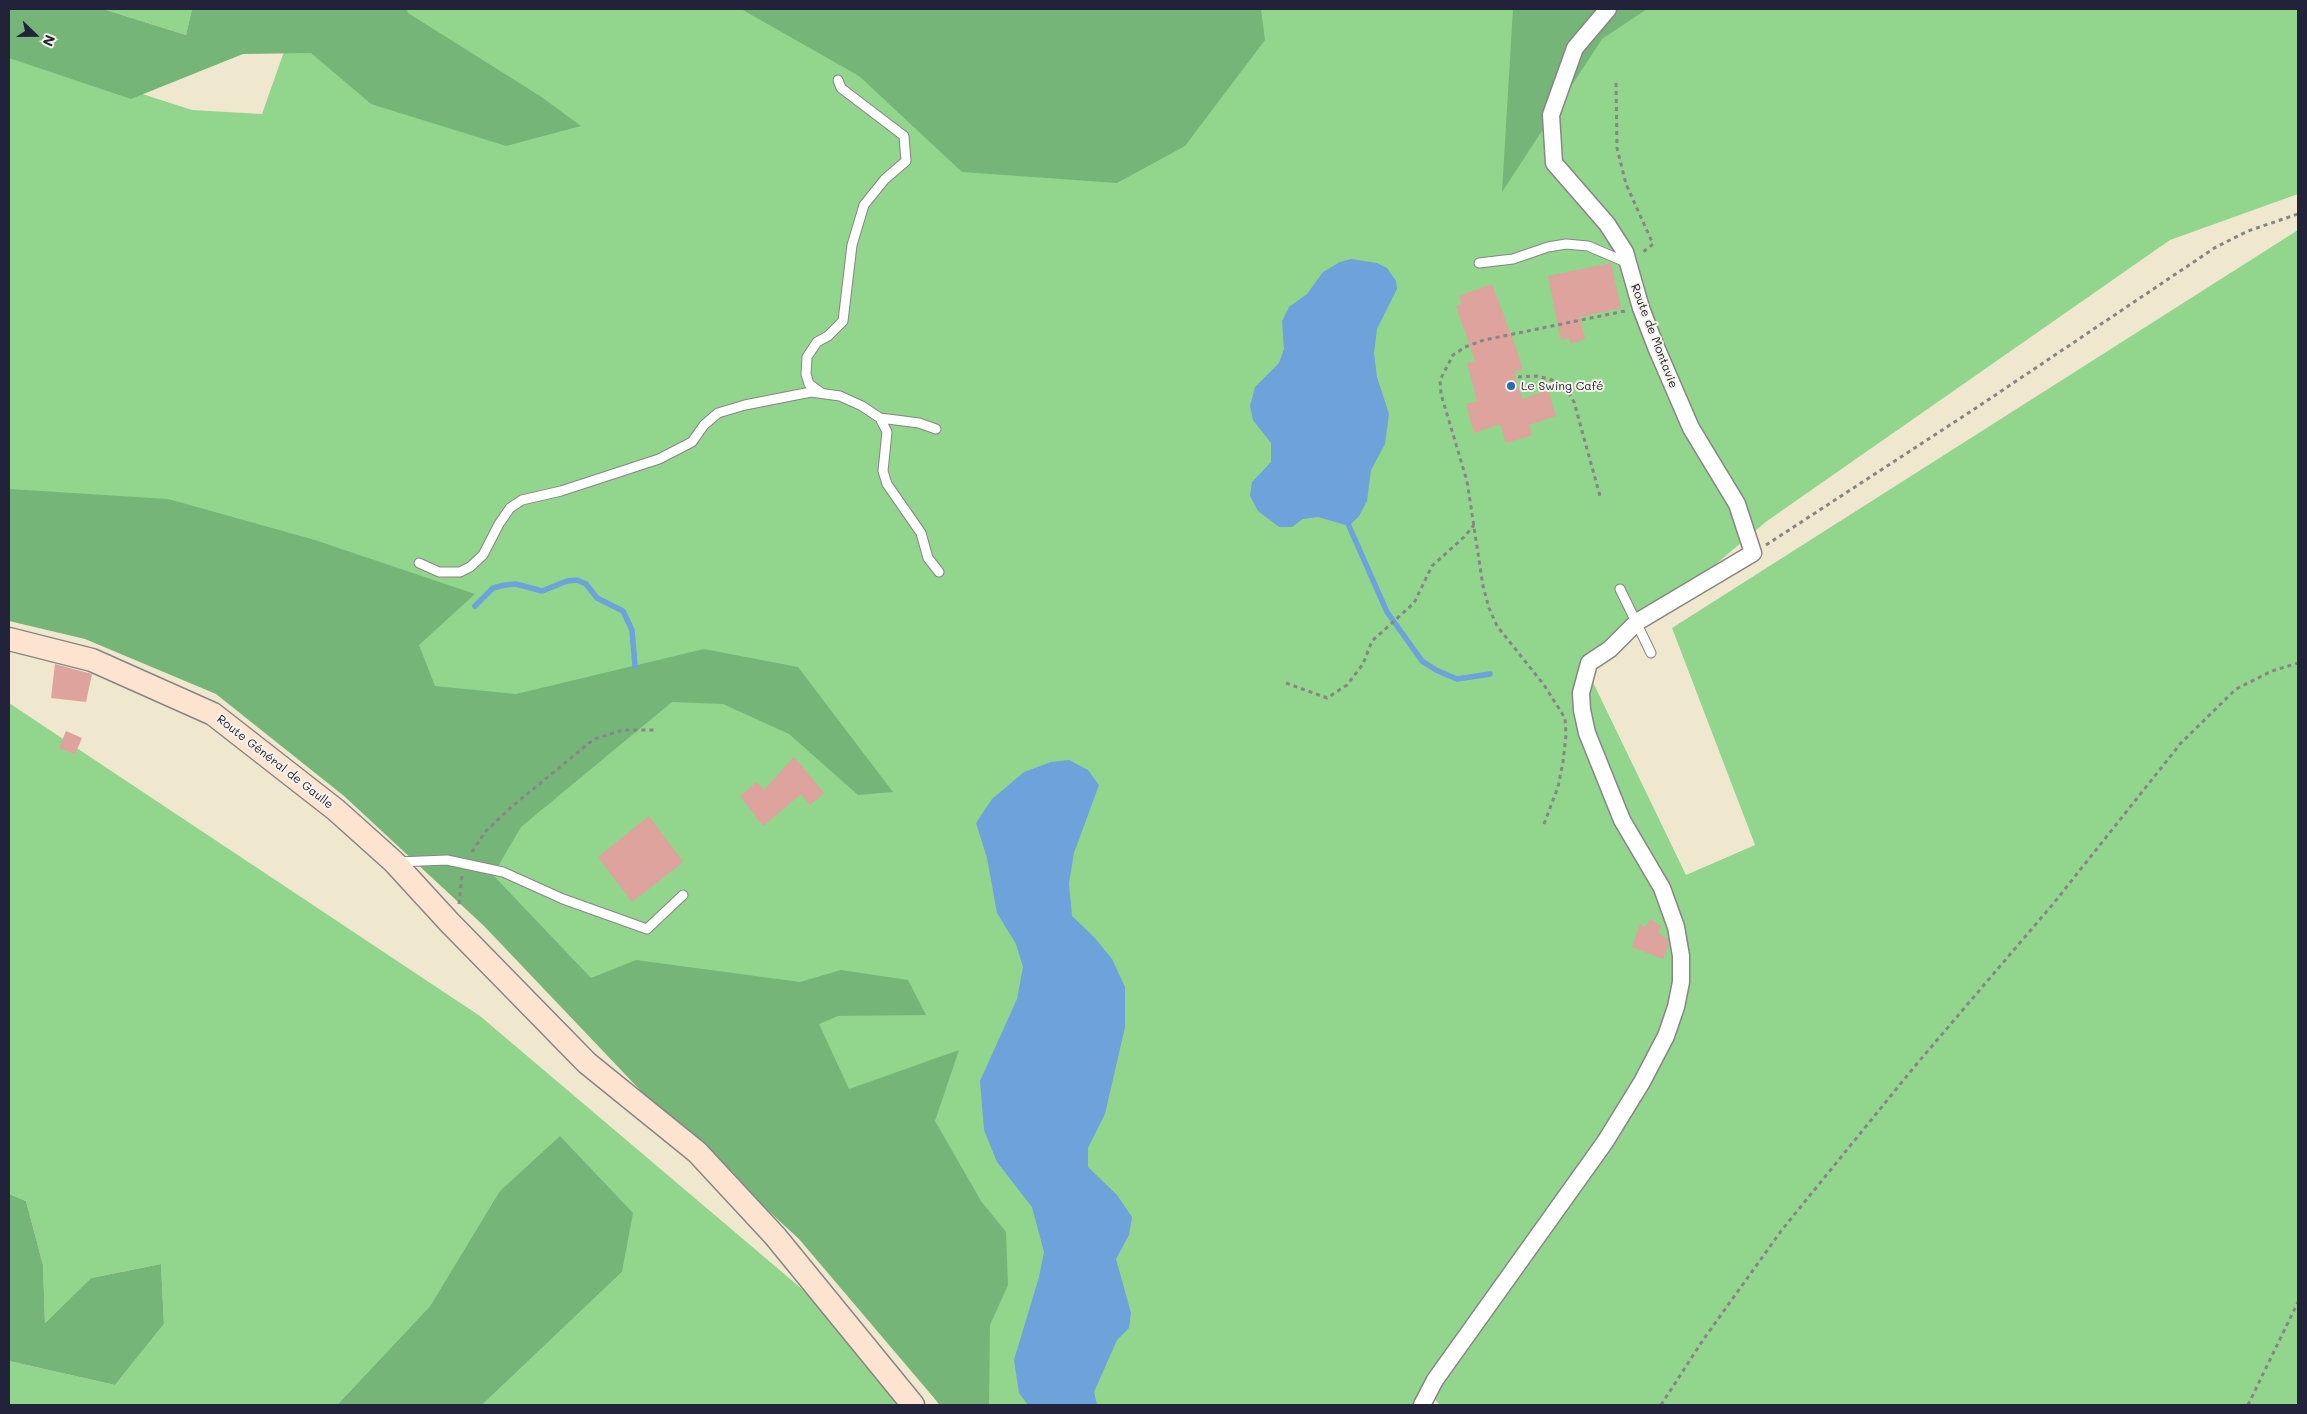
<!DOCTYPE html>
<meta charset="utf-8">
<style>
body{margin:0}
#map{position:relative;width:2307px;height:1414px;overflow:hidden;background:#efe8cf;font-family:Mali,sans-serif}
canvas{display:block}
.frame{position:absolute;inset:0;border:10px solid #22223b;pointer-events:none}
.north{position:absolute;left:10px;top:10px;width:50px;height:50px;-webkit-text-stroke:4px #f7f3e8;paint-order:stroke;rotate:112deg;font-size:14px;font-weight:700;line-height:20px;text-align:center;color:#22223b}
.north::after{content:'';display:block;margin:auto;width:18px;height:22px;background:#22223b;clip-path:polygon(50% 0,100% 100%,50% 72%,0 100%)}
</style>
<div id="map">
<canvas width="2307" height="1414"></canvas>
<div class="frame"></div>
<div class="north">N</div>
</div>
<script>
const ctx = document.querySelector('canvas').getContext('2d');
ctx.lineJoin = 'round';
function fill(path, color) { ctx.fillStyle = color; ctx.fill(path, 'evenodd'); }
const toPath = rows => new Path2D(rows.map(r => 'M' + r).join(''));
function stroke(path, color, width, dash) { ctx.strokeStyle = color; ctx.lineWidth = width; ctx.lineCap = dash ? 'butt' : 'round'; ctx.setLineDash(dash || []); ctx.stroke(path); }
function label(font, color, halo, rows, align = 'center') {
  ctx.font = font + ' Mali,sans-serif'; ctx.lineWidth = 4; ctx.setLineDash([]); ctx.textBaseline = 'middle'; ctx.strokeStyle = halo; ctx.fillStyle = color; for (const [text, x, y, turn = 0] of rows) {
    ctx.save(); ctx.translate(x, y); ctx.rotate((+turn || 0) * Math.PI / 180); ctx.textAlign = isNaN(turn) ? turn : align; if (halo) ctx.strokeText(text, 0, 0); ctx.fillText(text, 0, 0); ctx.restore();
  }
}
const green = toPath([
 [103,9,192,9,186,35],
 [299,9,2298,9,2298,194,2170,240,1767,521,1588,672,1686,875,1755,845,1672,628,2298,230,2298,1405,1440,1405,1431,1395,1428,1405,939,1405,772,1153,237,689,9,573,9,51,192,110,262,114],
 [9,703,480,1016,815,1300,894,1396,898,1405,482,1405,622,1272,499,1192,430,1306,337,1405,9,1405,9,1361,115,1385,164,1324,161,1264,91,1278,45,1323,43,1265,26,1201,9,1194]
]);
const forest = toPath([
 [9,9,103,9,186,35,192,9,407,9,408,13,540,96,581,126,506,146,371,104,311,53,243,54,131,99,9,58],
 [741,9,1261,9,1265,40,1185,146,1117,183,962,172,859,76],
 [1513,9,1647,9,1602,39,1502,192],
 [9,489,168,499,315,540,475,594,419,645,435,686,516,694,704,649,798,667,893,792,858,795,789,734,723,704,672,702,521,827,493,875,591,978,636,960,800,982,841,970,908,980,926,1015,838,1016,819,1024,849,1089,959,1050,935,1121,981,1201,1006,1232,1008,1285,990,1325,989,1405,940,1405,799,1239,660,1111,484,926,344,796,216,694,85,639,9,621],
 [560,1136,633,1213,622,1272,482,1405,337,1405,430,1306,499,1192],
 [9,1194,26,1201,43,1265,45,1323,91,1278,161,1264,164,1324,115,1385,9,1361]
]);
const water = toPath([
 [1351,259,1377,263,1387,268,1396,281,1397,289,1377,329,1374,353,1377,377,1389,414,1385,444,1371,470,1367,501,1359,516,1349,526,1318,517,1303,519,1292,527,1279,527,1258,511,1250,496,1252,482,1271,462,1271,443,1253,420,1250,406,1255,387,1279,363,1284,349,1282,321,1289,307,1307,294,1323,272,1340,262],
 [1069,760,1088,770,1099,785,1074,853,1069,883,1072,916,1094,937,1112,959,1125,987,1125,1027,1105,1114,1088,1148,1088,1167,1117,1195,1132,1217,1129,1235,1116,1259,1131,1313,1129,1328,1117,1340,1094,1392,1097,1405,1028,1405,1019,1393,1014,1360,1039,1277,1044,1252,1032,1207,997,1162,984,1130,980,1081,1017,999,1023,967,1016,944,997,913,987,858,976,823,992,799,1024,772,1051,762]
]);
const stream = toPath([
 [1349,526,1387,612,1422,661,1436,670,1457,679,1490,674],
 [475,606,493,588,505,585,516,584,542,591,567,581,577,580,586,584,597,598,623,611,632,630,635,666]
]);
const building = toPath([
 [1611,263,1621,308,1580,317,1585,339,1571,344,1569,338,1561,340,1548,276],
 [1492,284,1518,353,1522,370,1514,372,1522,399,1548,390,1556,416,1529,425,1532,435,1506,443,1500,424,1474,433,1466,404,1477,401,1467,363,1475,361,1456,306,1462,304,1459,296],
 [55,664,92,674,86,702,51,698],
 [66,731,82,738,75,754,59,748],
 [794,757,824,793,810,805,801,794,763,826,740,796,757,782,764,790],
 [649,816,683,862,632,902,598,857],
 [1650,919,1661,926,1658,933,1668,939,1669,944,1663,959,1632,947,1640,924,1646,927]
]);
const path = toPath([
 [1616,83,1617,148,1626,184,1653,244,1643,252],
 [1518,377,1537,376,1552,380,1566,388,1574,402,1600,496],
 [1766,545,1976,408,2216,247,2248,231,2298,214],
 [1286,683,1327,698,1347,685,1363,664,1372,641,1414,603,1432,566,1464,537,1474,525],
 [1544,824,1558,787,1563,762,1566,735,1565,718,1544,685,1497,626,1489,608,1483,586,1467,481,1441,394,1440,380,1453,355,1465,347,1484,340,1625,311],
 [472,852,485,832,509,809,594,739,623,730,655,730],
 [459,904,462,875],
 [1661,1405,1703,1340,1781,1231,1915,1066,2053,904,2181,743,2236,689,2272,671,2298,663],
 [2248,1405,2298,1302]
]);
const lane = toPath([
 [1479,263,1513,259,1548,247,1566,244,1588,246,1628,263],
 [820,392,809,384,806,374,807,357,817,342,828,336,843,321,852,245,864,205,885,179,906,161,904,136,841,88,838,80],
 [880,418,919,423,936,429],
 [419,563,439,572,460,572,470,567,483,555,499,524,510,508,522,500,561,491,659,459,692,442,704,425,718,413,745,405,811,392,840,396,862,406,880,418,887,432,883,471,887,484,921,533,928,558,939,572],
 [1620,589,1651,653],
 [397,862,447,860,503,872,563,899,647,929,683,895]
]);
const street = toPath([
 [1422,1405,1435,1380,1605,1142,1642,1082,1666,1036,1676,1007,1681,982,1681,956,1676,927,1662,888,1622,820,1587,733,1582,710,1581,693,1589,663,1610,649,1637,622,1753,553,1737,504,1691,428,1656,347,1641,308,1625,252,1607,224,1554,163,1551,115,1575,48,1608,9]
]);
const secondary = toPath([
 [9,639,92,660,213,714,336,810,394,862,449,922,587,1063,697,1152,775,1236,913,1405]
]);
const markers = [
 [1511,386,5,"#1f6fb2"]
];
const streetNames = [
 ["Route de Montavie",1654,336,69],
 ["Route Général de Gaulle",275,762,38]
];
const poiNames = [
 ["Le Swing Café",1521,386]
];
fill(green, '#92d58d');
fill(forest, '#75b678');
fill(water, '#6ea2db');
stroke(stream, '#6ea2db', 5.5);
fill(building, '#dda39c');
stroke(lane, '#888585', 11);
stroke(street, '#888585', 19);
stroke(secondary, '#888585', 25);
stroke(path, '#888585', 3, [4, 4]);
stroke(lane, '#fff', 9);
stroke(street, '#fff', 16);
stroke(secondary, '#fde4d0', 22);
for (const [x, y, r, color] of markers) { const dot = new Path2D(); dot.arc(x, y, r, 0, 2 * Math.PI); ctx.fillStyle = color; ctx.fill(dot); stroke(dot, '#f7f3e8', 2); }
label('12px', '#22223b', '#f7f3e8', streetNames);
label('12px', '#22223b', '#f7f3e8', poiNames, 'left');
</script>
